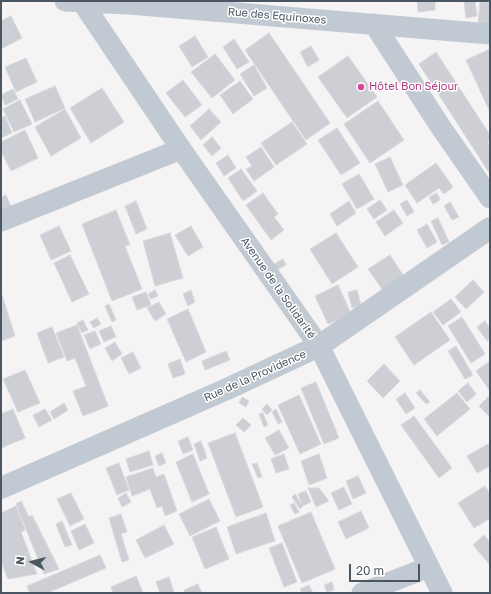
<!DOCTYPE html>
<meta charset="utf-8">
<style>
body{margin:0}
#map{position:relative;width:491px;height:594px;overflow:hidden;background:#f5f3f3;font-family:"Golos Text",sans-serif}
canvas{display:block}
.frame{position:absolute;inset:0;border:2px solid #4a5661;pointer-events:none}
.north{position:absolute;left:12px;top:542px;width:40px;height:40px;-webkit-text-stroke:3px #fff;paint-order:stroke;rotate:277deg;font-size:11px;font-weight:700;line-height:16px;text-align:center;color:#4a5661}
.north::after{content:'';display:block;margin:auto;width:14px;height:18px;background:#4a5661;clip-path:polygon(50% 0,100% 100%,50% 72%,0 100%)}
.scale{position:absolute;left:349px;top:564px;width:71px;height:18px;box-sizing:border-box;border:2px solid #4a5661;border-top:0;padding-left:5px;font-size:12px;line-height:14px;white-space:nowrap;color:#4a5661;-webkit-text-stroke:3px #fff;paint-order:stroke}
</style>
<div id="map">
<canvas width="491" height="594"></canvas>
<div class="frame"></div>
<div class="north">N</div>
<div class="scale">20 m</div>
</div>
<script>
const ctx = document.querySelector('canvas').getContext('2d');
ctx.lineJoin = 'round';
function fill(path, color) { ctx.fillStyle = color; ctx.fill(path, 'evenodd'); }
const toPath = rows => new Path2D(rows.map(r => 'M' + r).join(''));
function stroke(path, color, width, dash) { ctx.strokeStyle = color; ctx.lineWidth = width; ctx.lineCap = dash ? 'butt' : 'round'; ctx.setLineDash(dash || []); ctx.stroke(path); }
function label(font, color, halo, rows, align = 'center') {
  ctx.font = font + ' "Golos Text",sans-serif'; ctx.lineWidth = 3; ctx.setLineDash([]); ctx.textBaseline = 'middle'; ctx.strokeStyle = halo; ctx.fillStyle = color; for (const [text, x, y, turn = 0] of rows) {
    ctx.save(); ctx.translate(x, y); ctx.rotate((+turn || 0) * Math.PI / 180); ctx.textAlign = isNaN(turn) ? turn : align; if (halo) ctx.strokeText(text, 0, 0); ctx.fillText(text, 0, 0); ctx.restore();
  }
}
const building = toPath([
 [417,1,435,1,435,10,418,12,417,1],
 [464,1,475,1,477,16,466,18,464,1],
 [480,2,490,3,490,25,478,24,480,2],
 [11,16,22,38,1,49,1,21,11,16],
 [269,33,330,123,306,140,245,50,269,33],
 [195,36,208,57,192,67,179,46,195,36],
 [234,39,249,62,237,69,223,47,234,39],
 [311,46,319,60,308,67,300,52,311,46],
 [490,49,490,112,466,60,490,49],
 [436,52,490,135,490,140,487,142,490,146,490,174,419,64,436,52],
 [215,54,235,80,212,98,191,72,215,54],
 [348,56,377,97,347,118,318,77,348,56],
 [26,58,37,82,16,92,5,67,26,58],
 [254,65,267,88,254,96,240,74,254,65],
 [183,80,202,105,185,117,166,93,183,80],
 [240,81,253,99,233,114,220,95,240,81],
 [55,86,65,108,35,122,25,99,55,86],
 [102,88,124,122,91,143,70,108,102,88],
 [13,89,18,99,5,105,1,95,13,89],
 [20,100,32,124,14,132,3,109,20,100],
 [378,101,404,140,370,163,344,124,378,101],
 [65,109,81,138,51,156,35,127,65,109],
 [209,109,221,122,201,140,190,126,209,109],
 [5,116,12,133,1,138,1,118,5,116],
 [292,122,307,144,276,165,261,143,292,122],
 [337,128,360,163,341,175,318,140,337,128],
 [25,130,38,158,11,171,1,151,1,142,25,130],
 [212,137,221,148,212,156,203,145,212,137],
 [261,147,274,167,254,181,246,169,252,166,246,157,261,147],
 [228,155,236,168,224,176,216,163,228,155],
 [390,157,403,185,388,192,375,164,390,157],
 [436,163,453,187,444,194,439,188,417,203,405,185,436,163],
 [241,169,257,191,243,201,228,178,241,169],
 [359,174,374,199,357,209,342,184,359,174],
 [263,193,278,214,274,217,284,230,271,240,246,205,263,193],
 [437,193,440,200,433,204,429,197,437,193],
 [6,195,12,209,1,215,1,197,6,195],
 [380,200,387,210,374,219,367,209,380,200],
 [407,200,414,212,407,216,400,204,407,200],
 [136,201,147,229,136,234,125,206,136,201],
 [349,201,356,213,337,226,330,214,349,201],
 [450,202,459,217,452,220,444,206,450,202],
 [116,210,130,245,125,246,142,289,112,301,82,224,116,210],
 [394,210,403,223,385,236,376,222,394,210],
 [438,218,449,242,442,245,431,221,438,218],
 [427,224,437,242,427,248,417,230,427,224],
 [59,226,71,251,51,260,40,235,59,226],
 [191,226,203,247,188,256,175,235,191,226],
 [170,233,183,278,155,286,143,241,170,233],
 [336,233,358,267,332,284,310,249,336,233],
 [70,255,89,294,72,302,54,263,70,255],
 [390,255,405,278,384,292,368,269,390,255],
 [283,259,286,265,275,271,272,265,283,259],
 [473,280,484,292,466,309,455,297,473,280],
 [338,285,351,314,328,324,315,296,338,285],
 [155,290,158,296,151,299,148,294,155,290],
 [191,290,195,302,188,306,183,294,191,290],
 [357,290,361,305,352,308,348,292,357,290],
 [1,292,15,336,1,341,1,292],
 [146,292,151,305,137,310,132,297,146,292],
 [451,299,461,312,443,325,433,312,451,299],
 [159,302,166,314,155,321,147,308,159,302],
 [109,304,116,320,112,322,105,306,109,304],
 [188,309,206,352,186,362,167,319,188,309],
 [431,312,450,340,414,365,395,337,431,312],
 [462,317,485,354,471,363,448,326,462,317],
 [97,318,101,324,94,328,90,322,97,318],
 [83,320,88,330,82,333,77,323,83,320],
 [485,321,490,329,490,339,487,341,477,327,485,321],
 [77,325,108,406,83,416,73,391,86,386,75,358,67,361,56,333,77,325],
 [111,326,116,337,104,342,99,331,111,326],
 [52,327,64,357,48,363,37,333,52,327],
 [95,331,101,344,90,349,84,335,95,331],
 [115,342,122,354,112,361,105,348,115,342],
 [456,346,473,375,465,379,448,351,456,346],
 [226,351,230,360,205,370,202,361,226,351],
 [133,352,141,368,129,374,121,358,133,352],
 [180,359,185,374,173,378,168,364,180,359],
 [490,361,490,391,476,371,490,361],
 [384,364,400,381,383,398,367,381,384,364],
 [25,370,40,403,18,412,3,379,25,370],
 [316,382,339,438,324,444,301,388,316,382],
 [468,383,476,394,467,402,458,391,468,383],
 [420,390,430,402,426,404,416,393,420,390],
 [405,393,415,408,406,414,396,399,405,393],
 [457,393,470,409,437,436,424,419,457,393],
 [299,395,321,444,300,454,278,405,299,395],
 [242,397,249,401,246,407,239,403,242,397],
 [488,397,490,399,490,417,479,406,488,397],
 [64,403,68,410,54,419,50,412,64,403],
 [267,404,272,410,267,415,262,409,267,404],
 [13,409,25,438,1,448,1,414,13,409],
 [45,409,52,420,39,427,33,415,45,409],
 [276,409,282,422,278,424,272,412,276,409],
 [263,413,268,425,264,427,259,414,263,413],
 [414,416,452,468,439,478,401,425,414,416],
 [243,418,251,425,244,432,236,425,243,418],
 [279,430,289,448,275,455,265,438,279,430],
 [235,433,263,507,236,517,208,443,235,433],
 [188,437,193,450,183,454,178,441,188,437],
 [201,441,207,458,200,461,194,444,201,441],
 [490,443,490,466,477,473,467,456,490,443],
 [149,451,153,465,130,472,126,459,149,451],
 [162,453,166,463,159,466,155,456,162,453],
 [193,454,209,494,192,502,176,462,193,454],
 [284,454,289,469,276,473,271,459,284,454],
 [319,454,327,478,309,485,301,461,319,454],
 [119,463,129,490,117,495,106,468,119,463],
 [257,463,262,477,258,478,252,464,257,463],
 [153,468,156,477,164,474,177,511,165,516,162,506,157,508,150,489,132,496,126,477,153,468],
 [358,476,366,493,353,499,346,481,358,476],
 [485,486,490,494,490,520,489,519,474,528,458,503,485,486],
 [344,487,352,504,339,510,331,493,344,487],
 [308,488,319,488,329,501,316,507,308,488],
 [306,491,311,502,303,506,298,494,306,491],
 [71,493,84,519,70,526,57,499,71,493],
 [126,493,131,502,122,507,118,498,126,493],
 [295,494,303,506,300,509,292,497,295,494],
 [209,499,220,521,190,536,179,514,209,499],
 [21,501,29,517,32,515,59,569,44,574,16,504,21,501],
 [294,503,299,512,295,514,290,505,294,503],
 [16,506,25,530,21,532,37,574,8,579,1,561,1,513,16,506],
 [361,511,369,528,346,539,338,522,361,511],
 [311,512,335,569,302,583,278,526,311,512],
 [266,513,275,541,236,554,227,527,266,513],
 [121,514,127,532,121,534,129,560,122,562,109,518,121,514],
 [62,521,72,545,65,547,56,524,62,521],
 [85,524,94,543,79,550,71,531,85,524],
 [164,525,174,544,145,558,136,540,164,525],
 [216,527,229,559,205,569,192,537,216,527],
 [484,535,490,542,490,565,473,545,484,535],
 [282,543,297,582,284,587,269,548,282,543],
 [100,555,106,568,47,593,30,593,27,586,100,555],
 [136,576,143,593,113,593,111,587,136,576],
 [169,577,174,592,160,593,156,582,169,577],
 [332,582,334,590,327,592,324,585,332,582],
 [198,584,202,593,185,593,184,590,198,584],
 [309,585,313,593,302,593,300,589,309,585]
]);
const minor = toPath([
 [65,1,129,4,490,34],
 [82,2,181,149,319,346,442,593],
 [374,24,440,126,490,198],
 [1,221,181,149],
 [362,593,429,567]
]);
const tertiary = toPath([
 [1,488,227,389,319,346,490,228]
]);
const markers = [
 [361,87,4,"#d1479c"]
];
const streetNames = [
 ["Rue des Equinoxes",277,16,5],
 ["Avenue de la Solidarité",278,288,55],
 ["Rue de la Providence",255,376,-24]
];
const hotelNames = [
 ["Hôtel Bon Séjour",369,87]
];
fill(building, '#cdcfd5');
stroke(building, '#d7d9de', 1);
stroke(minor, '#c1cad2', 21);
stroke(tertiary, '#c1cad2', 22);
for (const [x, y, r, color] of markers) { const dot = new Path2D(); dot.arc(x, y, r, 0, 2 * Math.PI); ctx.fillStyle = color; ctx.fill(dot); stroke(dot, '#fff', 1.5); }
label('11px', '#4a5661', '#fff', streetNames);
label('11px', '#b23c85', '#fff', hotelNames, 'left');
</script>
